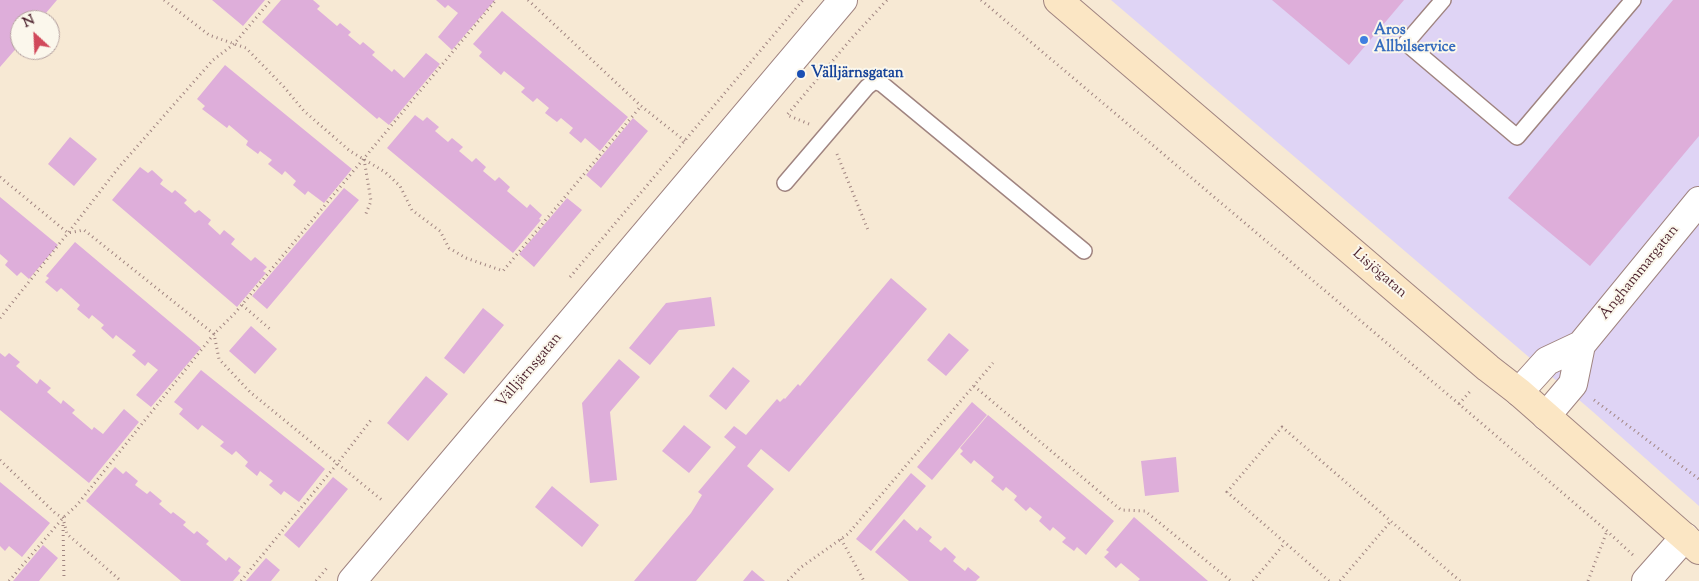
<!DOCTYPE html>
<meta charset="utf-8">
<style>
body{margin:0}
#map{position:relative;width:1699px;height:581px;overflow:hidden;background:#f7e9d4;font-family:"Sorts Mill Goudy",serif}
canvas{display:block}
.north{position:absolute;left:10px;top:10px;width:50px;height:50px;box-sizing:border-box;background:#fbf7ec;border:1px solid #b4a19f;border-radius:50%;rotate:335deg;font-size:14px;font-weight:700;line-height:20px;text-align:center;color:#4a1f2b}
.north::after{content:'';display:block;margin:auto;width:18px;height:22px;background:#d1495b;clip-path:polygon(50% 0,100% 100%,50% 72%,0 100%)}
</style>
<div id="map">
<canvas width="1699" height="581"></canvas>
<div class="north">N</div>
</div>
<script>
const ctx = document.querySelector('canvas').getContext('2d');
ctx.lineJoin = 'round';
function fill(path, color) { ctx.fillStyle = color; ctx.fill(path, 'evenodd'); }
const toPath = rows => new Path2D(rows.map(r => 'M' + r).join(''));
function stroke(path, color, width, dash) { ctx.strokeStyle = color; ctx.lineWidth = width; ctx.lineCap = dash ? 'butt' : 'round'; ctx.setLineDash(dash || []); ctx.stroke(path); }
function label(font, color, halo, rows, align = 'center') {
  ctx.font = font + ' "Sorts Mill Goudy",serif'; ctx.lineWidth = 4; ctx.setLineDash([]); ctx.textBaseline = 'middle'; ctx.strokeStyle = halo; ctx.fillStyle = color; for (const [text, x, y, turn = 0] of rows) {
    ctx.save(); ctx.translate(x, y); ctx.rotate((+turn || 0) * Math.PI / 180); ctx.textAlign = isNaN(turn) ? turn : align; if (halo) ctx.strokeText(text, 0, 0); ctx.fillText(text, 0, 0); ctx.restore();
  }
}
const built = toPath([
 [1111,0,1699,0,1699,506,1592,411]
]);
const building = toPath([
 [0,0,57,0,40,20,20,20,20,44,0,67],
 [212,0,265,0,243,26],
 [281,0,313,0,320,6,317,9,337,26,340,23,351,32,348,35,360,45,363,42,375,52,372,55,392,72,394,69,404,78,426,53,440,64,389,125,379,117,377,119,262,22],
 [436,0,495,0,452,50,438,37,458,13,448,5,445,8],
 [1272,0,1404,0,1349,65],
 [1673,0,1699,0,1699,136,1590,266,1508,198],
 [502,11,628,117,600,151,585,138,581,143,569,133,573,128,561,118,557,122,545,113,549,108,537,98,533,102,521,92,525,88,504,71,501,75,479,56,482,52,473,44],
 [225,65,352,169,324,203,308,191,305,195,293,185,296,181,285,171,282,175,268,164,272,160,260,151,258,154,246,145,248,141,229,125,227,128,202,109,205,106,197,99],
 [415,115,423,121,427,117,439,127,435,131,448,142,452,138,463,147,459,151,472,162,476,158,486,167,483,171,495,181,499,177,510,187,507,191,527,208,530,204,542,215,539,219,541,220,513,253,387,148],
 [633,118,648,131,601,188,586,175],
 [70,137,97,159,74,186,48,164],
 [140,167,148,173,152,170,163,180,160,184,172,193,175,190,187,200,184,203,195,213,199,210,211,220,208,224,220,235,224,230,235,239,231,244,251,261,255,257,267,267,263,271,266,273,237,307,112,200],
 [344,188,359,200,267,309,252,296],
 [0,197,58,245,29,279,21,272,17,276,5,265,8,261,0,254],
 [567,198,582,210,534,267,519,254],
 [75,242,201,348,151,407,136,395,158,370,148,362,145,366,132,355,136,351,116,335,113,339,101,328,104,325,92,315,89,319,77,309,80,305,61,288,57,292,45,282,49,278,46,276],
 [891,278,927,309,789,472,761,449,747,466,774,489,696,581,634,581,691,513,702,495,698,492,736,447,724,437,734,426,746,435,777,399,780,402,784,398,785,399,798,384,800,386],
 [711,297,715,326,679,330,650,365,629,348,666,303],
 [483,308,504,325,464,374,444,358],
 [251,326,277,349,255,374,229,351],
 [949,333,969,350,946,376,927,360],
 [0,353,5,357,9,353,20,362,16,366,37,384,40,379,51,388,47,392,61,404,63,400,75,410,72,413,92,430,94,427,103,434,124,409,139,422,89,483,0,410],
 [619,359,640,377,610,412,617,480,590,483,582,403],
 [733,367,750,381,726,410,709,396],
 [201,370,325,469,299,502,284,491,281,495,269,485,273,481,260,471,257,476,245,466,248,462,236,451,232,455,220,446,224,442,202,425,198,430,179,414,183,409,174,402],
 [426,376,448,394,408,441,387,423],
 [972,402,987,415,932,480,917,467],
 [988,415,1114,521,1086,555,1077,547,1074,551,1062,542,1066,538,1053,527,1050,531,1039,521,1042,517,1030,507,1026,511,1014,500,1017,496,1006,487,1003,491,991,481,994,477,974,460,971,464,960,454,963,451,960,448],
 [684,425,711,447,689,473,662,451],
 [1176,457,1179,492,1145,496,1141,461],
 [115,467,123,474,126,471,138,481,135,485,147,494,150,491,162,501,159,504,171,514,173,512,186,522,183,525,194,534,197,531,209,541,206,544,226,561,229,557,241,567,238,571,240,573,233,581,181,581,86,501],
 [911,473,926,486,871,551,856,539],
 [333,477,348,489,299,548,284,535],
 [0,482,50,523,22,557,9,546,5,551,0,546],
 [552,486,599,525,582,547,535,507],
 [1134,517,1208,581,1138,581,1140,579,1121,563,1116,568,1104,557,1109,552,1106,550],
 [904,519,917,531,920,527,932,537,929,541,941,551,945,547,956,557,953,561,965,571,968,567,980,577,976,581,909,581,875,552],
 [43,545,58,558,39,581,13,581],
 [266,558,280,570,271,581,246,581],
 [752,570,765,581,743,581]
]);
const path = toPath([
 [164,0,209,35,246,48,284,87,304,111,350,151,385,172,400,186,412,210,440,231,449,248,466,258,503,271,641,106],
 [528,0,641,106,685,141],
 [981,0,1459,404,1607,531,1634,556],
 [809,124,787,115,851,39,887,0],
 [837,154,868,230],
 [364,159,371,201,365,216],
 [0,177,68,233,84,230,214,334,219,359,250,392,383,501],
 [570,277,803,0],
 [242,305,270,329],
 [0,318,68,233,119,167,213,60,234,44,271,0],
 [974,386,1121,510,1145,511,1231,581],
 [1594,400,1699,479],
 [1459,404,1472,389],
 [0,460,55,513,63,518,67,534,121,581],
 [63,525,64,579],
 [841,539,864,581],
 [9,581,63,518,77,505,214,334,235,313,496,0],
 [241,581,337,464,371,420],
 [316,581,327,568],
 [788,581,800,568,848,534,993,363],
 [1253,581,1285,543],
 [1329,581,1227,492,1282,427,1460,581],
 [1340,581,1391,521],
 [1588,581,1607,531]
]);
const lane = toPath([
 [1443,0,1406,43,1517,137,1633,0],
 [785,183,867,87,872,83,877,82,882,84,1084,251]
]);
const street = toPath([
 [1519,392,1547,361,1581,345,1699,201],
 [1546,416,1573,384,1581,345],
 [352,581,843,0],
 [1646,581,1685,537]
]);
const secondary = toPath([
 [1058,0,1488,368,1519,392,1699,550]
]);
const markers = [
 [1364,40,5,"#3f7fe0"],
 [801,74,5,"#1a4fb4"]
];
const shopNames = [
 ["Aros",1374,31],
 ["Allbilservice",1374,48]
];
const transitNames = [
 ["Välljärnsgatan",811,74]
];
const streetNames = [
 ["Ånghammargatan",1640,273,-51],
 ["Lisjögatan",1379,274,41],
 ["Välljärnsgatan",530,371,-50]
];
fill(built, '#dfd4f5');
fill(building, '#deaeda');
stroke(lane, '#a08480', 18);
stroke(street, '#a08480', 30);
stroke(secondary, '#a08480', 30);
stroke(path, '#a08480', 3, [1, 4]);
stroke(lane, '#fff', 15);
stroke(street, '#fff', 28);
stroke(secondary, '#fbe6c4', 28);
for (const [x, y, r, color] of markers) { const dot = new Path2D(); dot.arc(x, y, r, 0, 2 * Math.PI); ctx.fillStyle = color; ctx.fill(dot); stroke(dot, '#fbf7ec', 2); }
label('bold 15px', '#366cbe', '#fbf7ec', shopNames, 'left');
label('bold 15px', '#164399', '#fbf7ec', transitNames, 'left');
label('15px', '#4a1f2b', '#fbf7ec', streetNames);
</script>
